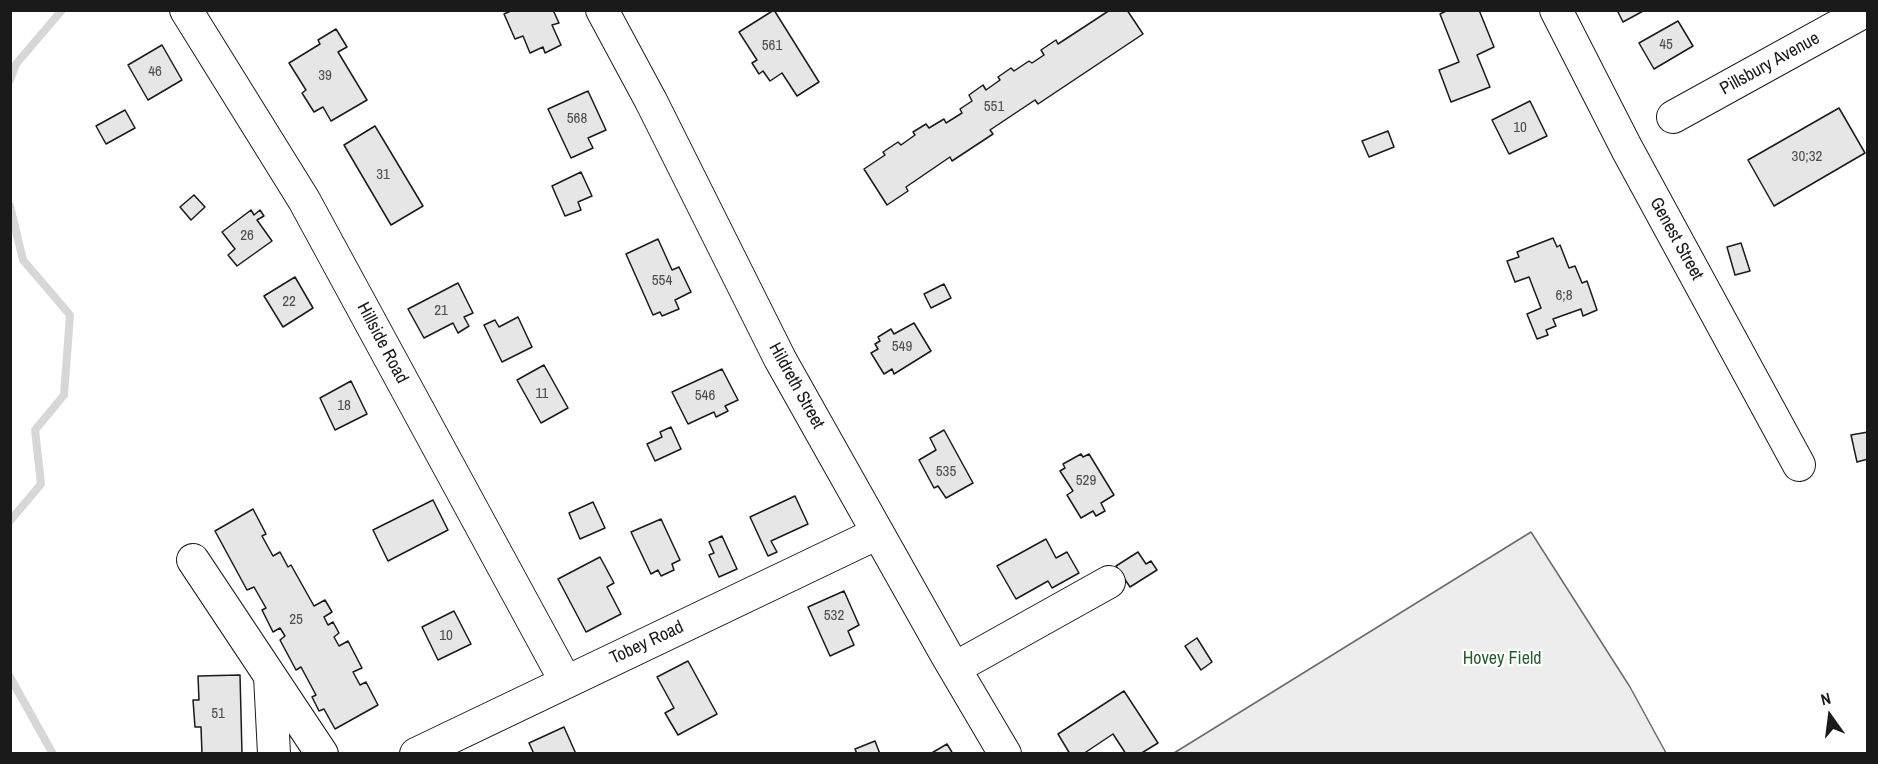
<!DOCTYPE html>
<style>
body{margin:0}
#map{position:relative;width:1878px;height:764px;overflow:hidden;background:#fff;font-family:"Archivo Narrow",sans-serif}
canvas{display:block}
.frame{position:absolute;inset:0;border:12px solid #1a1a1a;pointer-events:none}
.north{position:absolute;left:1800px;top:686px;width:60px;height:60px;-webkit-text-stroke:4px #fff;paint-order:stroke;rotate:346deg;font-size:16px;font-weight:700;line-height:24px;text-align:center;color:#1a1a1a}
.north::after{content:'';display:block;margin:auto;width:21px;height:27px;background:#1a1a1a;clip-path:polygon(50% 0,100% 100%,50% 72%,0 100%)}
</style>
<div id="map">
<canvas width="1878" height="764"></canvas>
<div class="frame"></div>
<div class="north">N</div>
</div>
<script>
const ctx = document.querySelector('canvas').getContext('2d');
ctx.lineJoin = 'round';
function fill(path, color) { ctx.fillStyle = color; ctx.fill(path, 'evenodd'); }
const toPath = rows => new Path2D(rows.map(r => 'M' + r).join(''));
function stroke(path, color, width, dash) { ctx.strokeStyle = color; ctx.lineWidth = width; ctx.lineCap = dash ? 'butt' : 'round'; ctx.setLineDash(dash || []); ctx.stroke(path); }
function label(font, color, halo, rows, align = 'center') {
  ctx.font = font + ' "Archivo Narrow",sans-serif'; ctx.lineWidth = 4.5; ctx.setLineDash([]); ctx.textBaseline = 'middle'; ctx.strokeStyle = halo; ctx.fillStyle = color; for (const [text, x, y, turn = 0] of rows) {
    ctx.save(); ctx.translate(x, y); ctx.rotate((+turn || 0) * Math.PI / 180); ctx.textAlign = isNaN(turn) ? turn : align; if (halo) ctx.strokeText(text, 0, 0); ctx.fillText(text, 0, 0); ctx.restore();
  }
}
const green = toPath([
 [1531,532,1630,687,1666,753,1174,753,1531,532]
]);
const stream = toPath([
 [10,80,16,64,62,10],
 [10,206,23,260,70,315,64,395,35,430,41,484,10,521],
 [10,677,53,754]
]);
const building = toPath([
 [513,10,553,10,559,23,552,25,561,45,545,53,543,47,530,53,523,36,515,39,504,14,513,10],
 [774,10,819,82,797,96,782,73,770,81,763,71,759,74,752,63,757,60,739,32,774,10],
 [1110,10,1127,10,1143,34,1038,104,1035,100,990,130,993,134,952,161,950,157,906,187,908,191,887,205,864,169,885,155,883,152,898,142,901,145,915,135,913,132,926,124,929,128,944,119,946,123,962,113,960,109,972,101,969,95,983,85,986,90,1000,80,998,77,1011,68,1014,71,1029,61,1032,63,1044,55,1041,50,1056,40,1058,44,1110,10],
 [1448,10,1479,10,1494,47,1477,55,1490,87,1451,102,1439,70,1459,62,1440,14,1448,10],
 [1617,10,1645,10,1623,22,1617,10],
 [1678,21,1693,46,1654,69,1639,43,1678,21],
 [336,29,347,47,338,52,367,100,331,121,323,107,314,112,302,93,306,90,289,63,320,44,318,40,336,29],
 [162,45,182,80,148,100,128,65,162,45],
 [588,91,606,130,588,138,593,148,571,158,548,109,588,91],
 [1530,101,1547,136,1509,154,1492,120,1530,101],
 [1839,108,1865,153,1774,206,1748,160,1839,108],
 [125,110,135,128,106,144,96,126,125,110],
 [375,126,423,206,391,225,344,145,375,126],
 [1388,131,1394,147,1369,157,1362,141,1388,131],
 [581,172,592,196,578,202,581,210,565,216,552,186,581,172],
 [194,195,205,207,191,220,180,207,194,195],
 [251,210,254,215,260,210,264,216,257,220,272,241,237,266,228,255,235,249,222,232,251,210],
 [1553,238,1557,247,1560,245,1569,268,1575,266,1582,283,1587,281,1597,310,1583,316,1581,309,1553,319,1556,326,1546,330,1548,335,1537,339,1527,314,1541,308,1529,277,1515,282,1507,261,1519,257,1517,252,1553,238],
 [658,239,672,270,679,267,691,292,675,300,679,309,662,316,660,312,653,315,626,254,658,239],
 [1741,243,1750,271,1735,275,1727,247,1741,243],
 [295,277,313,308,283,327,264,296,295,277],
 [458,283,473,313,464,317,469,326,458,333,453,323,424,338,408,309,458,283],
 [944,284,951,298,931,308,924,294,944,284],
 [518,317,532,347,502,362,484,325,495,320,499,327,518,317],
 [914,323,931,351,894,374,892,369,884,374,871,353,878,349,875,344,880,341,878,337,891,329,894,334,914,323],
 [544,365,568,408,541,423,517,380,544,365],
 [722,369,738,400,725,406,728,411,716,417,714,412,688,424,672,392,722,369],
 [351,381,367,414,335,430,320,398,351,381],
 [671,427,681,449,655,461,647,444,662,437,660,432,671,427],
 [944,430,973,483,946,498,938,486,934,488,919,460,936,450,930,438,944,430],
 [1868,432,1868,459,1857,462,1851,435,1868,432],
 [1081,454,1083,457,1089,454,1114,495,1101,503,1105,511,1096,516,1093,511,1081,518,1067,495,1073,491,1060,471,1065,468,1063,464,1081,454],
 [795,496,808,524,771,541,777,552,768,556,750,517,795,496],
 [433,500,448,530,388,561,373,530,433,500],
 [593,502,605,528,580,539,569,513,593,502],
 [253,509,266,534,262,536,273,556,280,552,288,567,291,565,314,606,325,600,332,612,324,617,328,625,333,622,339,633,334,637,339,646,348,641,362,668,353,672,360,685,366,682,378,705,335,729,324,709,319,711,312,697,316,695,301,667,296,670,280,640,285,636,280,628,273,632,262,610,266,608,254,587,247,590,215,531,253,509],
 [661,519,680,560,672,564,674,570,661,576,658,570,651,574,631,532,661,519],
 [722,536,737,569,719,577,709,555,714,553,709,542,722,536],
 [1046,539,1056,558,1067,552,1079,573,1052,588,1048,581,1016,599,997,566,1046,539],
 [1138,552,1146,564,1151,561,1157,570,1130,587,1116,566,1138,552],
 [600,557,614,583,607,587,621,614,586,632,558,579,600,557],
 [844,591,859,625,848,631,854,645,830,656,808,607,844,591],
 [454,611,471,644,438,660,422,627,454,611],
 [1197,638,1212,662,1201,670,1185,646,1197,638],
 [688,661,717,714,678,735,665,713,674,708,657,677,688,661],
 [240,675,242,754,202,754,201,727,195,727,193,700,199,700,198,676,240,675],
 [1124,691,1158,743,1140,754,1126,754,1113,734,1083,754,1070,754,1058,734,1124,691],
 [564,727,576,754,534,754,529,743,564,727],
 [875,741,880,754,857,754,855,749,875,741],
 [947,744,953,754,930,754,947,744]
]);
const minor = toPath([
 [186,10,304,200,566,682],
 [602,10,651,101,780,359,946,654,1005,754],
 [1556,10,1627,149,1799,465],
 [1673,117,1867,10],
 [193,560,322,754],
 [955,668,1109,582],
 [270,676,274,754],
 [416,754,878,533]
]);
const numberNames = [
 ["45",1666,45],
 ["561",772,46],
 ["46",155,72],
 ["39",325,76],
 ["551",994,107],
 ["568",577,119],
 ["10",1520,128],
 ["30;32",1807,157],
 ["31",383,175],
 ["26",247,236],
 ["554",662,281],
 ["6;8",1564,296],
 ["22",289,302],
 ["21",441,311],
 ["549",902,347],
 ["11",542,394],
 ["546",705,396],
 ["18",344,406],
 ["535",946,472],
 ["529",1086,481],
 ["532",834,616],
 ["25",296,620],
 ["10",446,636],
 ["51",218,714]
];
const streetNames = [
 ["Pillsbury Avenue",1770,64,-29],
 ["Genest Street",1676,239,61],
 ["Hillside Road",382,343,62],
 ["Hildreth Street",796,386,61],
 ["Tobey Road",647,643,-25]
];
const parkNames = [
 ["Hovey Field",1502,659]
];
fill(green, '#ededed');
stroke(green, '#6a6a6a', 1.5);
stroke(stream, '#d7d7d7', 8);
fill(building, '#e6e6e6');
stroke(building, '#1a1a1a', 1.5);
stroke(minor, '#1a1a1a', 34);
stroke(minor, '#fff', 32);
label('15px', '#4d4d4d', null, numberNames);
label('18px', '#1a1a1a', '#fff', streetNames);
label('18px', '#2b5a34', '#fff', parkNames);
</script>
